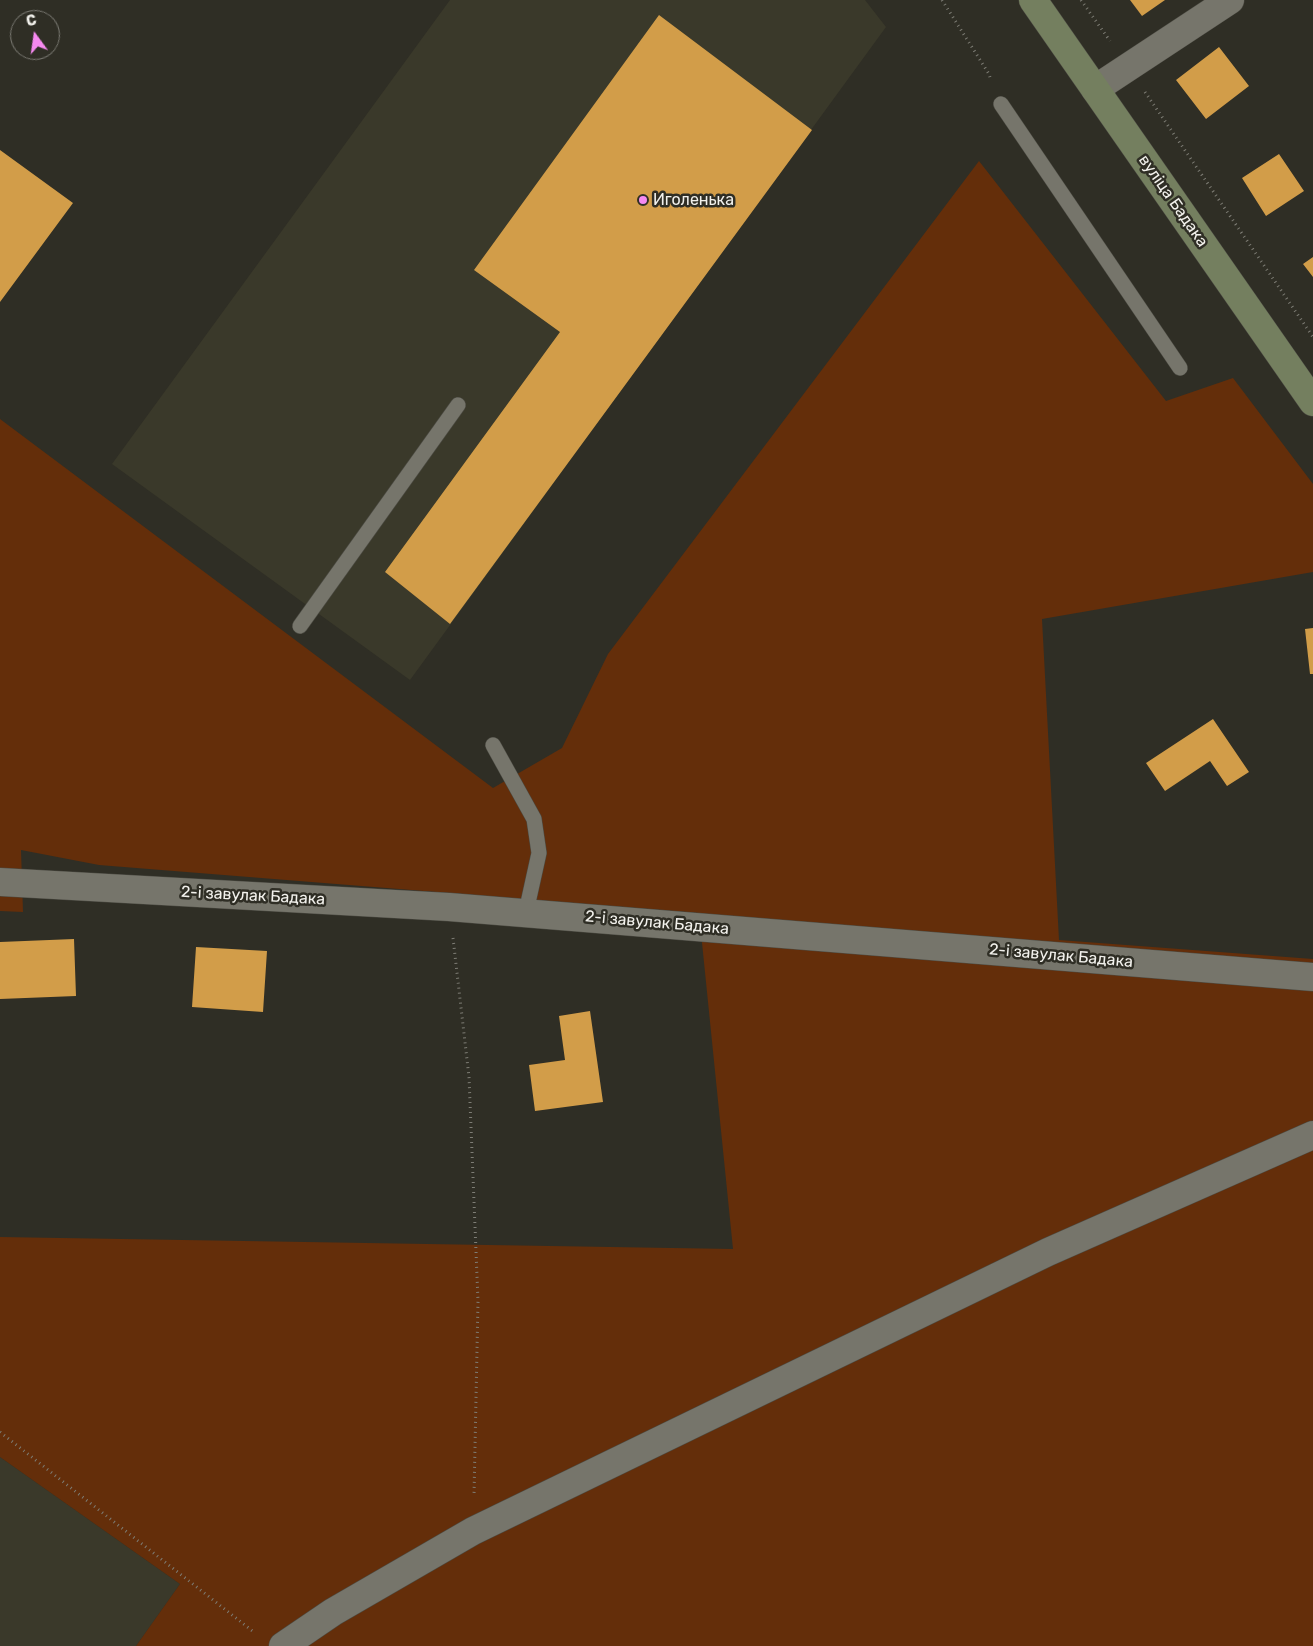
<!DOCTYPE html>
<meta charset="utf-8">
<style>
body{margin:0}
#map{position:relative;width:1313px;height:1646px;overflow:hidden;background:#2f2e25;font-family:Rubik,sans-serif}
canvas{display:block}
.north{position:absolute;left:10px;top:10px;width:50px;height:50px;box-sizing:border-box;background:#2f2e25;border:1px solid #7d7c75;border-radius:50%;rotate:346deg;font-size:14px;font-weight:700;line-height:20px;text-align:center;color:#f2f1ec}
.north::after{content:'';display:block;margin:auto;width:18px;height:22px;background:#f589ef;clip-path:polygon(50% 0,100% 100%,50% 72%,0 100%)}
</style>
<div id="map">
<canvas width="1313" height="1646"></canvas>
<div class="north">С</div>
</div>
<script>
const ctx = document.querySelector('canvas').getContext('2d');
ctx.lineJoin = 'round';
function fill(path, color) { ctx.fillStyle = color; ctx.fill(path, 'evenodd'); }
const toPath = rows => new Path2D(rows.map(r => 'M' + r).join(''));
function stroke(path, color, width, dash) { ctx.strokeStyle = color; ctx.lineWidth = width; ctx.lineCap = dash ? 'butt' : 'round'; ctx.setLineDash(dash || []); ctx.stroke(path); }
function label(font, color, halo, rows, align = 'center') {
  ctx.font = font + ' Rubik,sans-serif'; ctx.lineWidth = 5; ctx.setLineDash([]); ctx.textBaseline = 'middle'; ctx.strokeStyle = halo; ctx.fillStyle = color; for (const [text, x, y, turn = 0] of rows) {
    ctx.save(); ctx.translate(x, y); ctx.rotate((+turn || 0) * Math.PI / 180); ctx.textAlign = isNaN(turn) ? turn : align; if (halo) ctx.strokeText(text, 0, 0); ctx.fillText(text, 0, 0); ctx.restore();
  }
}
const built = toPath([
 [450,0,865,0,886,27,410,680,112,464],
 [0,1457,180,1584,136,1646,0,1646]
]);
const green = toPath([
 [979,161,1166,401,1233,378,1313,484,1313,572,1042,619,1059,940,1313,959,1313,1646,136,1646,180,1584,0,1457,0,1237,733,1249,699,913,99,865,21,850,23,912,0,911,0,419,493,788,562,748,608,654]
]);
const building = toPath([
 [1130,0,1165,0,1142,16],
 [659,15,812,130,450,624,385,572,560,332,474,270],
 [1219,47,1249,86,1206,119,1176,80],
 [0,150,73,203,0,302],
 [1279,154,1304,191,1266,216,1242,178],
 [1313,257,1313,277,1303,264],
 [1313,628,1313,674,1310,674,1305,629],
 [1213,719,1249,772,1227,786,1210,761,1165,791,1146,763],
 [74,939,76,996,0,999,0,942],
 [196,947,267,951,263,1012,192,1007],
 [590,1011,603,1102,535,1111,529,1065,565,1060,559,1016]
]);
const path = toPath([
 [942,0,989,74,991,81],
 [1081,0,1110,41],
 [1145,92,1313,337],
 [453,938,469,1077,478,1301,474,1495],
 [0,1432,255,1633]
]);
const lane = toPath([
 [1001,104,1180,368],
 [300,626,458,405],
 [493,745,534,819,539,853,526,912]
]);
const street = toPath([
 [1095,89,1230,0],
 [0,882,449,907,1313,977],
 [283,1646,333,1612,473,1531,1048,1252,1313,1135]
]);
const secondary = toPath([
 [1033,0,1313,402]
]);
const markers = [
 [643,200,5,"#f589ef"]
];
const poiNames = [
 ["Иголенька",653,200]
];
const streetNames = [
 ["вуліца Бадака",1173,201,55],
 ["2-і завулак Бадака",253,896,3],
 ["2-і завулак Бадака",657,923,5],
 ["2-і завулак Бадака",1061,956,5]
];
fill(built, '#3a392a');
fill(green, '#642e0a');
fill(building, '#d29d49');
stroke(lane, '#4c4b43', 16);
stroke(street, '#4c4b43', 29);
stroke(secondary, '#4c4b43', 29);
stroke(path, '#7e7d75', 3, [1, 4]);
stroke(lane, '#76756b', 15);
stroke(street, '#76756b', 28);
stroke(secondary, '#747f5f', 28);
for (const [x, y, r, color] of markers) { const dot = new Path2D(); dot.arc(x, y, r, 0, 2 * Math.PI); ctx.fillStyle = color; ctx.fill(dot); stroke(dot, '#2f2e25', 2); }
label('16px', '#f2f1ec', '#2f2e25', poiNames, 'left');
label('16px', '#f2f1ec', '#2f2e25', streetNames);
</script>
